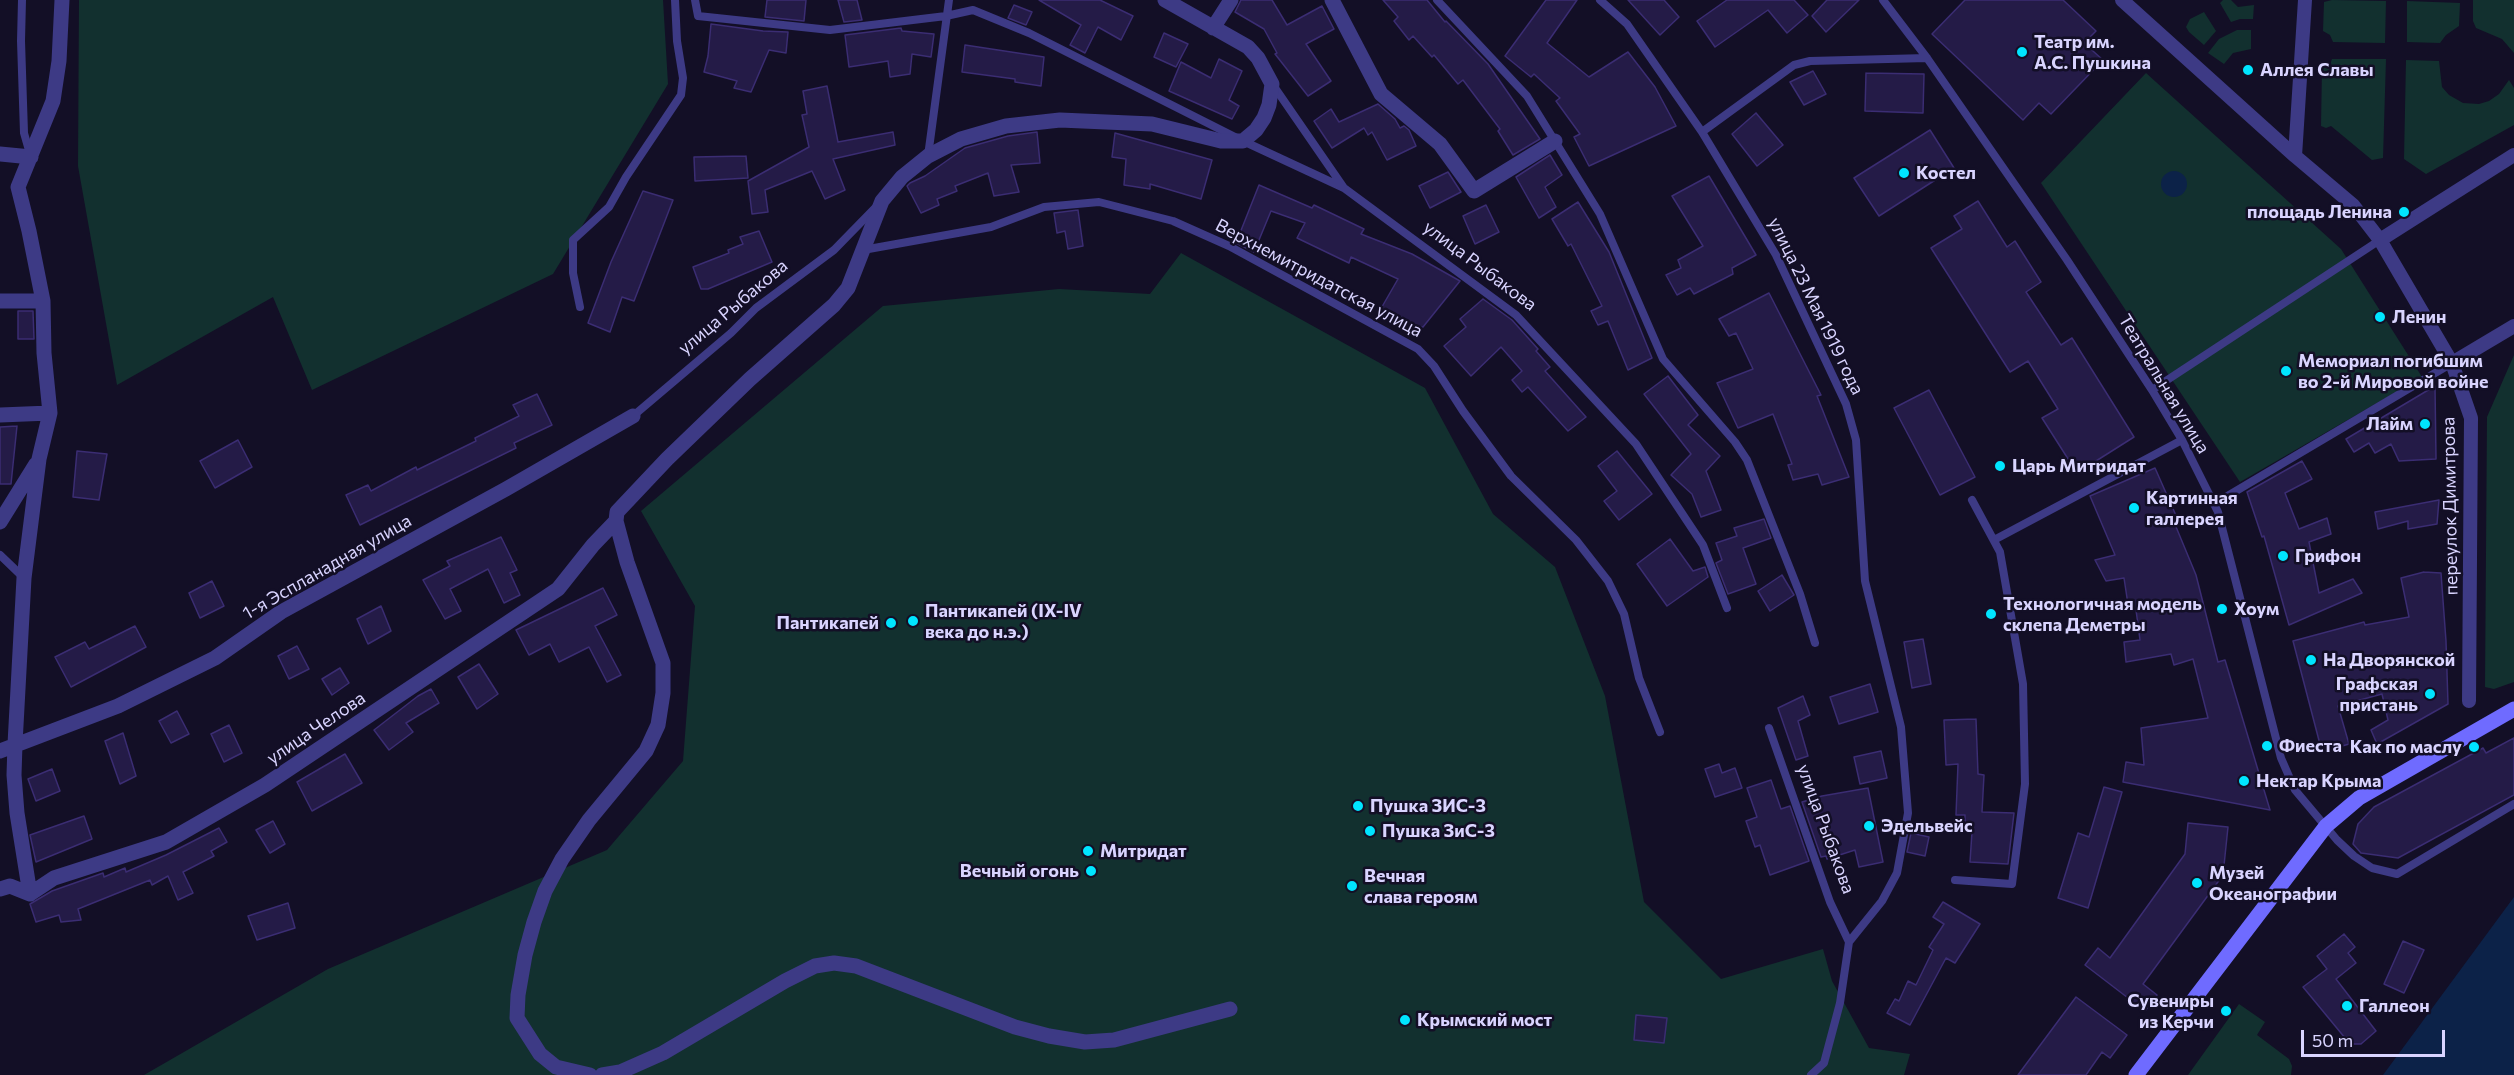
<!DOCTYPE html>
<meta charset="utf-8">
<style>
body{margin:0}
#map{position:relative;width:2514px;height:1075px;overflow:hidden;background:#130f26;font-family:Commissioner,sans-serif}
canvas{display:block}
.scale{position:absolute;left:2301px;top:1030px;width:144px;height:27px;box-sizing:border-box;border:3px solid #d9d4ff;border-top:0;padding-left:8px;font-size:18px;line-height:21px;white-space:nowrap;color:#d9d4ff;-webkit-text-stroke:4px #130f26;paint-order:stroke}
</style>
<div id="map">
<canvas width="2514" height="1075"></canvas>
<div class="scale">50 m</div>
</div>
<script>
const ctx = document.querySelector('canvas').getContext('2d');
ctx.lineJoin = 'round';
function fill(path, color) { ctx.fillStyle = color; ctx.fill(path, 'evenodd'); }
const toPath = rows => new Path2D(rows.map(r => 'M' + r).join(''));
function stroke(path, color, width, dash) { ctx.strokeStyle = color; ctx.lineWidth = width; ctx.lineCap = dash ? 'butt' : 'round'; ctx.setLineDash(dash || []); ctx.stroke(path); }
function label(font, color, halo, rows, align = 'center') {
  ctx.font = font + ' Commissioner,sans-serif'; ctx.lineWidth = 5; ctx.setLineDash([]); ctx.textBaseline = 'middle'; ctx.strokeStyle = halo; ctx.fillStyle = color; for (const [text, x, y, turn = 0] of rows) {
    ctx.save(); ctx.translate(x, y); ctx.rotate((+turn || 0) * Math.PI / 180); ctx.textAlign = isNaN(turn) ? turn : align; if (halo) ctx.strokeText(text, 0, 0); ctx.fillText(text, 0, 0); ctx.restore();
  }
}
const green = toPath([
 [79,0,663,0,668,84,553,274,312,390,273,297,117,385,78,166],
 [2223,0,2231,0,2238,7,2254,5,2253,19,2240,19,2231,22,2220,3],
 [2332,0,2386,1,2385,43,2333,42,2330,35,2323,31,2324,2],
 [2473,0,2514,0,2514,53,2502,39,2476,28,2473,21],
 [2407,1,2460,3,2459,26,2446,35,2440,43,2407,42],
 [2204,12,2216,31,2204,45,2189,32,2186,27,2190,19],
 [2237,30,2251,30,2251,49,2233,53,2224,64,2208,53,2219,39],
 [2332,59,2386,59,2383,158,2372,160,2331,126,2326,128,2321,126,2322,68,2330,65],
 [2406,60,2439,61,2442,87,2449,95,2463,103,2479,104,2489,101,2499,94,2509,80,2514,88,2514,125,2426,174,2404,159],
 [2146,73,2341,249,2422,377,2240,482,2041,183],
 [1181,253,1425,388,1493,514,1555,567,1605,696,1644,902,1721,979,1823,949,1832,981,1869,1048,1910,1054,1904,1075,144,1075,328,969,607,850,683,761,695,606,641,511,883,306,1059,289,1150,294],
 [2514,355,2514,682,2494,689,2485,687,2487,417],
 [2239,1004,2265,1022,2257,1035,2289,1059,2292,1066,2291,1075,2188,1075]
]);
const water = toPath([
 '2161 184a13 13 0 1 1 26 0a13 13 0 1 1-26 0Z',
 [2514,897,2514,1075,2383,1075]
]);
const building = toPath([
 [767,0,806,0,804,21,765,17,767,0],
 [838,0,857,0,862,20,844,22,838,0],
 [1039,0,1100,0,1133,16,1121,40,1098,27,1085,53,1070,45,1081,25,1039,0],
 [1241,0,1272,0,1287,25,1322,6,1334,29,1306,44,1331,81,1308,96,1275,54,1277,53,1264,29,1235,12,1241,0],
 [1383,0,1427,0,1445,22,1446,21,1488,64,1540,139,1513,155,1498,131,1500,129,1463,80,1458,84,1434,55,1432,57,1413,36,1409,40,1394,21,1398,17,1383,0],
 [1546,0,1577,0,1547,43,1589,77,1628,52,1655,87,1676,126,1589,166,1574,137,1580,134,1556,101,1560,98,1534,74,1531,77,1505,56,1546,0],
 [1628,0,1664,0,1679,17,1660,35,1628,0],
 [1727,0,1794,0,1808,15,1787,33,1768,10,1715,47,1697,21,1727,0],
 [1827,0,1859,0,1826,32,1812,16,1827,0],
 [1965,0,2063,0,2096,31,2084,43,2103,60,2051,114,2039,103,2023,120,1932,34,1965,0],
 [1014,5,1032,12,1026,25,1008,18,1014,5],
 [711,24,763,31,788,32,786,53,769,50,751,92,734,88,737,81,704,72,708,56,711,24],
 [901,28,902,31,934,34,931,57,912,54,910,74,890,77,888,61,849,67,845,35,901,28],
 [1164,33,1188,44,1176,67,1154,57,1164,33],
 [965,45,1044,57,1041,86,1015,82,1015,79,962,72,965,45],
 [1219,59,1242,71,1229,100,1239,106,1232,119,1169,91,1181,62,1211,78,1219,59],
 [1813,71,1826,94,1804,105,1790,82,1813,71],
 [1866,73,1924,74,1923,113,1865,111,1866,73],
 [827,86,838,142,893,132,895,145,833,159,845,190,825,199,812,171,765,190,768,212,752,214,748,181,809,147,802,115,807,114,803,91,827,86],
 [1378,104,1395,119,1400,128,1404,126,1409,130,1416,146,1387,160,1372,132,1368,135,1364,128,1332,148,1314,121,1331,109,1339,122,1378,104],
 [1756,113,1783,145,1757,166,1732,134,1756,113],
 [1930,130,1954,168,1879,216,1854,178,1930,130],
 [1037,132,1040,163,1011,165,1019,192,994,196,988,173,955,186,957,191,937,199,939,205,921,213,907,186,910,183,925,176,965,148,1008,136,1037,132],
 [1115,133,1212,160,1201,199,1150,184,1150,189,1124,185,1126,159,1112,157,1115,133],
 [1550,155,1562,175,1545,187,1556,207,1539,218,1516,177,1550,155],
 [746,156,748,178,695,181,694,157,746,156],
 [1448,172,1461,192,1430,208,1419,186,1448,172],
 [1709,176,1756,255,1732,268,1733,274,1694,294,1690,288,1677,295,1666,275,1681,268,1678,260,1703,246,1672,196,1709,176],
 [1259,185,1312,208,1314,205,1364,229,1361,234,1412,254,1460,281,1423,327,1417,327,1403,318,1400,322,1379,312,1398,279,1351,257,1349,263,1297,238,1305,223,1271,211,1254,252,1236,243,1259,185],
 [643,191,673,200,634,301,622,297,610,332,588,323,611,262,643,191],
 [1978,201,2007,247,2015,241,2041,282,2026,292,2061,345,2072,338,2134,437,2077,473,2042,418,2058,409,2028,361,2010,372,1931,248,1962,229,1954,216,1978,201],
 [1578,202,1609,252,1652,358,1628,370,1608,321,1598,325,1591,311,1602,306,1571,244,1568,246,1552,219,1578,202],
 [1486,205,1499,232,1475,244,1463,216,1486,205],
 [1078,210,1083,246,1068,249,1065,231,1057,233,1054,213,1078,210],
 [759,231,772,262,708,289,701,289,693,267,729,253,728,250,743,244,740,237,759,231],
 [1769,293,1821,395,1817,396,1849,477,1822,485,1818,474,1793,480,1788,465,1792,464,1773,414,1738,428,1717,383,1753,369,1736,333,1729,336,1719,319,1769,293],
 [1483,299,1512,320,1538,349,1536,351,1550,367,1545,371,1586,417,1568,431,1528,387,1522,392,1512,380,1522,371,1501,347,1471,376,1444,346,1466,327,1460,319,1483,299],
 [18,311,33,311,34,339,18,339,18,311],
 [1668,376,1698,415,1688,425,1720,456,1706,471,1721,510,1701,517,1692,494,1671,475,1691,454,1644,394,1668,376],
 [2435,386,2436,459,2399,461,2391,444,2375,453,2369,443,2354,452,2346,439,2435,386],
 [1929,390,1975,477,1940,495,1894,408,1929,390],
 [537,394,552,425,514,443,516,448,360,525,346,495,368,485,371,491,416,467,417,470,476,441,475,438,519,416,513,405,537,394],
 [17,426,11,484,0,484,0,427,17,426],
 [238,440,252,467,215,488,200,461,238,440],
 [77,451,107,454,99,500,73,497,77,451],
 [1617,451,1652,494,1619,520,1604,501,1617,491,1598,466,1617,451],
 [2302,461,2312,479,2285,493,2299,529,2327,518,2331,534,2309,542,2319,593,2353,579,2362,593,2289,625,2264,536,2262,537,2247,492,2302,461],
 [2155,468,2178,520,2174,522,2196,575,2218,662,2225,660,2270,810,2123,782,2126,762,2144,765,2141,728,2208,718,2193,659,2174,665,2171,654,2126,662,2124,642,2140,640,2136,610,2129,611,2124,578,2106,581,2095,560,2115,555,2090,496,2155,468],
 [2439,500,2437,524,2408,529,2408,521,2378,529,2375,512,2439,500],
 [1764,519,1771,538,1743,548,1756,584,1728,594,1716,563,1722,560,1716,543,1737,536,1734,528,1764,519],
 [501,537,517,570,510,573,520,595,504,603,488,569,450,589,461,611,445,619,423,580,450,566,447,561,501,537],
 [1670,539,1693,571,1705,567,1708,577,1667,606,1637,564,1670,539],
 [2424,572,2441,573,2446,641,2448,704,2377,744,2371,730,2388,720,2382,694,2338,706,2349,744,2322,752,2293,641,2364,622,2365,625,2409,617,2401,578,2424,572],
 [1782,575,1794,595,1770,611,1758,591,1782,575],
 [212,581,224,606,200,618,189,593,212,581],
 [603,588,617,615,595,626,621,675,607,682,589,647,559,662,550,644,529,655,516,630,603,588],
 [381,606,391,631,368,644,357,619,381,606],
 [135,626,146,647,71,687,55,657,85,642,89,649,135,626],
 [1923,639,1931,684,1912,688,1904,642,1923,639],
 [297,646,309,669,289,679,278,656,297,646],
 [479,664,498,694,477,709,458,677,479,664],
 [340,668,349,683,332,695,322,679,340,668],
 [1870,684,1878,712,1839,724,1830,697,1870,684],
 [431,689,439,703,406,723,413,732,389,750,374,730,418,696,431,689],
 [1803,696,1810,715,1798,721,1808,756,1796,760,1778,708,1803,696],
 [177,711,189,734,171,743,159,721,177,711],
 [1976,719,1978,774,1984,775,1982,812,2014,813,2008,864,1970,862,1972,832,1965,831,1965,815,1956,815,1958,764,1946,765,1944,720,1976,719],
 [229,725,242,753,224,762,211,734,229,725],
 [123,733,136,776,120,784,105,741,123,733],
 [2514,738,2514,795,2398,858,2361,853,2353,844,2358,824,2374,807,2483,748,2486,753,2514,738],
 [1881,751,1887,778,1860,784,1854,757,1881,751],
 [345,754,362,783,312,811,297,782,345,754],
 [1719,764,1722,773,1735,768,1742,788,1715,797,1705,769,1719,764],
 [52,769,60,791,36,801,28,779,52,769],
 [1771,780,1781,809,1790,806,1809,861,1770,875,1760,845,1755,847,1746,821,1757,817,1747,788,1771,780],
 [2104,787,2122,792,2088,908,2058,898,2078,833,2089,837,2104,787],
 [1868,788,1883,862,1859,867,1855,850,1827,859,1826,856,1821,857,1802,802,1822,796,1868,788],
 [84,816,92,839,36,862,30,835,84,816],
 [273,821,285,844,270,853,256,830,273,821],
 [2188,823,2228,827,2223,875,2143,984,2157,995,2145,1011,2085,965,2098,948,2110,958,2185,854,2188,823],
 [219,828,227,842,211,851,214,856,183,872,193,893,178,900,168,876,152,885,150,880,78,909,81,920,61,922,59,915,36,922,30,904,52,891,103,873,104,877,125,868,126,872,166,855,219,828],
 [1911,833,1929,837,1925,856,1907,852,1911,833],
 [1943,902,1980,924,1955,963,1946,958,1910,1025,1887,1013,1895,999,1899,1001,1908,981,1916,985,1933,950,1929,947,1944,924,1933,917,1943,902],
 [288,903,295,928,257,940,248,916,288,903],
 [2344,934,2355,947,2348,953,2356,963,2336,979,2376,1031,2361,1044,2350,1044,2303,987,2327,969,2317,956,2344,934],
 [2403,941,2424,950,2404,993,2384,984,2403,941],
 [2076,997,2127,1035,2110,1058,2102,1052,2086,1075,2018,1075,2076,997],
 [1636,1015,1667,1018,1664,1043,1634,1040,1636,1015]
]);
const service = toPath([
 [22,0,21,41,24,133,30,154],
 [695,0,698,16,830,30,946,16,973,10,1029,33,1243,141,1344,188],
 [1437,0,1527,96,1600,214,1663,359,1735,442,1747,460,1800,594,1815,643],
 [1600,0,1627,24,1702,132,1776,255,1846,404,1856,440,1865,581,1901,727,1908,813,1897,873,1882,901,1849,942],
 [1883,0,1927,58,2067,260,2152,390,2182,440,2218,512,2281,758,2295,790,2337,840,2354,856,2372,868,2397,874,2514,804],
 [1273,85,1344,188,1516,315,1636,444,1703,545,1727,608],
 [1702,132,1794,65,1810,61,1927,58],
 [928,156,949,0],
 [863,250,991,227,1044,207,1099,202,1173,221,1229,246,1418,349,1434,366,1463,411,1511,476,1576,540,1608,581,1624,614,1639,678,1660,732],
 [580,307,573,273,573,240,609,207,626,177,681,95,683,78,677,41,675,0],
 [2152,390,2380,240],
 [633,416,731,333,756,308,834,250,875,208],
 [2214,504,2452,363],
 [1994,540,2182,440],
 [0,555,24,578],
 [1769,728,1830,902,1849,942],
 [1955,880,2012,884,2025,784,2023,684,2000,552,1972,500],
 [1811,1075,1824,1063,1840,1003,1849,942]
]);
const pedestrian = toPath([
 [2122,0,2295,156,2353,205,2380,240,2452,363,2471,418,2469,701],
 [2295,156,2305,0],
 [2380,240,2514,155],
 [2452,363,2514,326]
]);
const minor = toPath([
 [1332,0,1381,94,1440,144,1474,191,1555,141],
 [1213,28,1231,0],
 [0,154,31,157],
 [0,301,43,301],
 [0,415,50,413],
 [0,522,36,464],
 [0,751,118,706,215,658,281,612,506,489,633,416],
 [0,889,10,886,30,894,54,878,166,842,265,785,558,589,593,545,616,521],
 [30,894,17,813,14,775,15,744,24,578,39,459,50,413,44,353,43,301,29,231,18,187,53,101,59,61,62,0],
 [590,1075,556,1067,540,1054,517,1018,518,995,525,955,534,922,545,891,562,859,589,820,646,751,658,725,663,693,663,663,627,562,616,521,617,512,667,459,750,379,834,305,848,288,882,201,902,177,928,156,961,139,1006,126,1060,120,1152,124,1221,141,1243,141,1256,130,1264,118,1269,105,1272,84,1258,58,1248,47,1165,0],
 [602,1075,620,1072,663,1053,785,981,815,966,834,963,856,966,1015,1027,1049,1036,1085,1042,1114,1040,1230,1009]
]);
const secondary = toPath([
 [2136,1075,2326,826,2359,798,2514,709]
]);
const markers = [
 [2022,52,6,"#00e5ff"],
 [2248,70,6,"#00e5ff"],
 [1904,173,6,"#00e5ff"],
 [2404,212,6,"#00e5ff"],
 [2380,317,6,"#00e5ff"],
 [2286,371,6,"#00e5ff"],
 [2425,424,6,"#00e5ff"],
 [2000,466,6,"#00e5ff"],
 [2134,508,6,"#00e5ff"],
 [2283,556,6,"#00e5ff"],
 [2222,609,6,"#00e5ff"],
 [1991,614,6,"#00e5ff"],
 [913,621,6,"#00e5ff"],
 [891,623,6,"#00e5ff"],
 [2311,660,6,"#00e5ff"],
 [2430,694,6,"#00e5ff"],
 [2267,746,6,"#00e5ff"],
 [2474,747,6,"#00e5ff"],
 [2244,781,6,"#00e5ff"],
 [1358,806,6,"#00e5ff"],
 [1869,826,6,"#00e5ff"],
 [1370,831,6,"#00e5ff"],
 [1088,851,6,"#00e5ff"],
 [1091,871,6,"#00e5ff"],
 [2197,883,6,"#00e5ff"],
 [1352,886,6,"#00e5ff"],
 [2347,1006,6,"#00e5ff"],
 [2226,1011,6,"#00e5ff"],
 [1405,1020,6,"#00e5ff"]
];
const poiNames = [
 ["Театр им.",2034,42],
 ["А.С. Пушкина",2034,63],
 ["Аллея Славы",2260,70],
 ["Костел",1916,173],
 ["площадь Ленина",2392,212,"right"],
 ["Ленин",2392,317],
 ["Мемориал погибшим",2298,361],
 ["во 2-й Мировой войне",2298,382],
 ["Лайм",2413,424,"right"],
 ["Царь Митридат",2012,466],
 ["Картинная",2146,498],
 ["галлерея",2146,519],
 ["Грифон",2295,556],
 ["Технологичная модель",2003,604],
 ["склепа Деметры",2003,625],
 ["Хоум",2234,609],
 ["Пантикапей (IX-IV",925,611],
 ["века до н.э.)",925,632],
 ["Пантикапей",879,623,"right"],
 ["На Дворянской",2323,660],
 ["Графская",2418,684,"right"],
 ["пристань",2418,705,"right"],
 ["Фиеста",2279,746],
 ["Как по маслу",2462,747,"right"],
 ["Нектар Крыма",2256,781],
 ["Пушка ЗИС-3",1370,806],
 ["Эдельвейс",1881,826],
 ["Пушка ЗиС-3",1382,831],
 ["Митридат",1100,851],
 ["Вечный огонь",1079,871,"right"],
 ["Музей",2209,873],
 ["Океанографии",2209,894],
 ["Вечная",1364,876],
 ["слава героям",1364,897],
 ["Сувениры",2214,1001,"right"],
 ["из Керчи",2214,1022,"right"],
 ["Галлеон",2359,1006],
 ["Крымский мост",1417,1020]
];
const streetNames = [
 ["улица Рыбакова",1480,266,37],
 ["Верхнемитридатская улица",1319,278,28],
 ["улица 23 Мая 1919 года",1816,306,64],
 ["улица Рыбакова",733,307,-40],
 ["Театральная улица",2164,384,59],
 ["переулок Димитрова",2450,506,-91],
 ["1-я Эспланадная улица",327,567,-30],
 ["улица Челова",316,728,-34],
 ["улица Рыбакова",1826,829,70]
];
fill(green, '#12302f');
fill(water, '#0c2248');
fill(building, '#241b47');
stroke(building, '#3b2d73', 1.5);
stroke(service, '#3d3a85', 8);
stroke(pedestrian, '#3d3a85', 14);
stroke(minor, '#3d3a85', 15);
stroke(secondary, '#6f6bff', 15);
for (const [x, y, r, color] of markers) { const dot = new Path2D(); dot.arc(x, y, r, 0, 2 * Math.PI); ctx.fillStyle = color; ctx.fill(dot); stroke(dot, '#130f26', 2); }
label('bold 18px', '#d9d4ff', '#130f26', poiNames, 'left');
label('18px', '#d9d4ff', '#130f26', streetNames);
</script>
